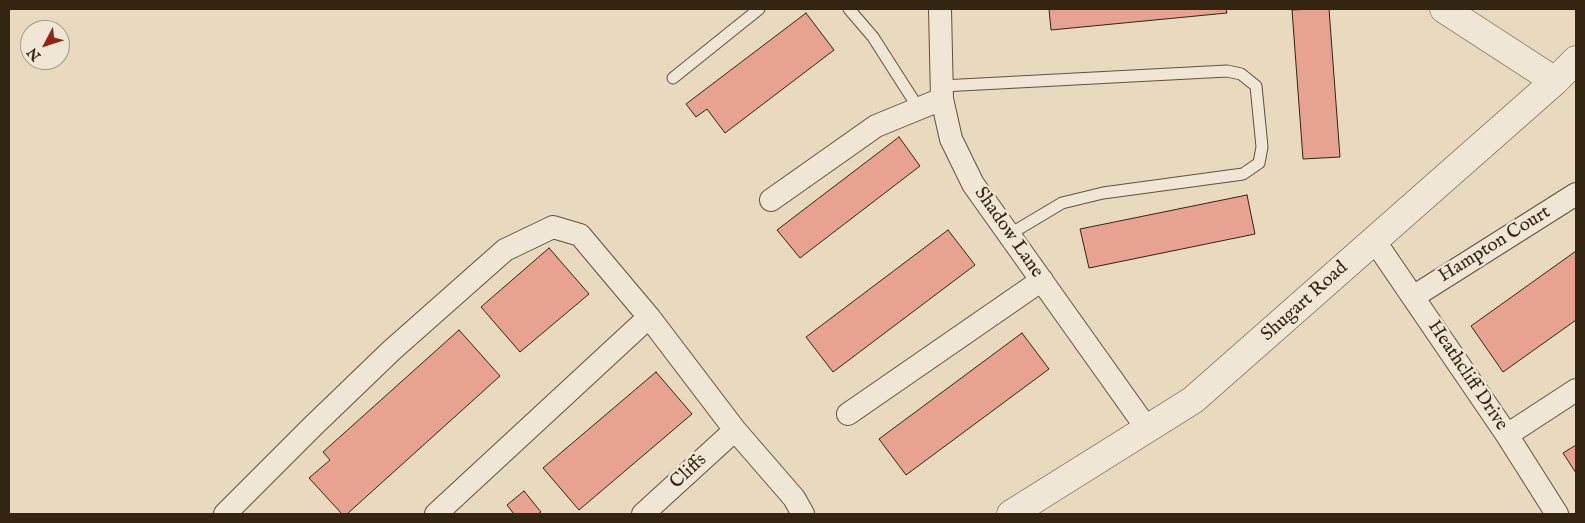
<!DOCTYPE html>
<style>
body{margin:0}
#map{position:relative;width:1585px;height:523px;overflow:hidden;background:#e8d9bf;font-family:"IM FELL English",serif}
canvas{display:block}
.frame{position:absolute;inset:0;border:10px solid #332511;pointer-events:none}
.north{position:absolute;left:20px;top:20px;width:50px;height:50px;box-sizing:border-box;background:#f0e6d5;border:1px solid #a49987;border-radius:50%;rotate:230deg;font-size:14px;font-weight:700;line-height:20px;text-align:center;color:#332511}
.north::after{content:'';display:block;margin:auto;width:18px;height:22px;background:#8f2418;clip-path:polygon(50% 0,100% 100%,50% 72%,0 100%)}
</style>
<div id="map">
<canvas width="1585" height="523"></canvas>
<div class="frame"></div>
<div class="north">N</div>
</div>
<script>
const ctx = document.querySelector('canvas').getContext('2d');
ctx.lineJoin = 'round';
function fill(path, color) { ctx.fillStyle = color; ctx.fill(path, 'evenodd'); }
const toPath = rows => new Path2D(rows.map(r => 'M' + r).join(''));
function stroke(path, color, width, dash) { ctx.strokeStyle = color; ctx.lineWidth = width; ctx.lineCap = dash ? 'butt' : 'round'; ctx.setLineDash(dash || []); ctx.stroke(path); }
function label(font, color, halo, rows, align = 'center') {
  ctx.font = font + ' "IM FELL English",serif'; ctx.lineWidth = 5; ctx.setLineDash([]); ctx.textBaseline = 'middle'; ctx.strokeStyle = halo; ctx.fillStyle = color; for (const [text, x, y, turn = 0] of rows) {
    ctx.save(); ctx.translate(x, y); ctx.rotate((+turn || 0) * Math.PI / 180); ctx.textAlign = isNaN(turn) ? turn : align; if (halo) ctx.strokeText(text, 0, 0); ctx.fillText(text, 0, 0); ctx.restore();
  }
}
const building = toPath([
 [1049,9,1226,9,1227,13,1051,30,1049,9],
 [1312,9,1329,9,1340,157,1303,159,1292,10,1312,9],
 [806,13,834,50,725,133,707,109,696,117,686,104,806,13],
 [899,137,920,166,800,258,777,230,899,137],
 [1247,195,1255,234,1089,268,1080,229,1247,195],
 [948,230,975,265,833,372,806,337,948,230],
 [549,248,589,294,520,352,481,307,549,248],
 [1576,251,1576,320,1503,372,1471,326,1576,251],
 [459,330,500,376,347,514,342,514,309,478,330,460,323,452,459,330],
 [1022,333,1049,369,906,475,879,439,1022,333],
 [656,372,692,414,579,510,543,468,656,372],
 [1576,445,1576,473,1563,453,1576,445],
 [524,491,541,512,538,514,514,514,507,505,524,491]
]);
const service = toPath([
 [849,9,873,37,919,109],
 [673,78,759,9],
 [942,86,1227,71,1241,74,1256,86,1262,147,1259,163,1243,174,1103,193,1062,203,1010,234]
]);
const minor = toPath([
 [940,9,942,99,951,139,973,184,1148,430],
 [771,200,876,126,942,99],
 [1374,240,1507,435,1557,514],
 [1413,297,1576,194],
 [848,414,1042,280],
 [1507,435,1576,390],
 [225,514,313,426,392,350,505,250,553,227,580,235,649,317,735,430,794,498,803,514],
 [436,514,649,317],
 [643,514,735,430]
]);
const tertiary = toPath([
 [1444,9,1555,81],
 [1011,514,1193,400,1555,81,1576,60]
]);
const streetNames = [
 ["Shadow Lane",1008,233,55],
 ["Hampton Court",1495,245,-32],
 ["Shugart Road",1305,302,-42],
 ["Heathcliff Drive",1467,376,56],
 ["Cliffs",689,472,-43]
];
fill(building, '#e7a292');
stroke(building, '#332511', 1);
stroke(service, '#60523c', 13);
stroke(minor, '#60523c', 24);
stroke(tertiary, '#60523c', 29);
stroke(service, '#f0e6d5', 11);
stroke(minor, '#f0e6d5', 22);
stroke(tertiary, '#f0e6d5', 28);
label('19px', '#332511', '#f0e6d5', streetNames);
</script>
